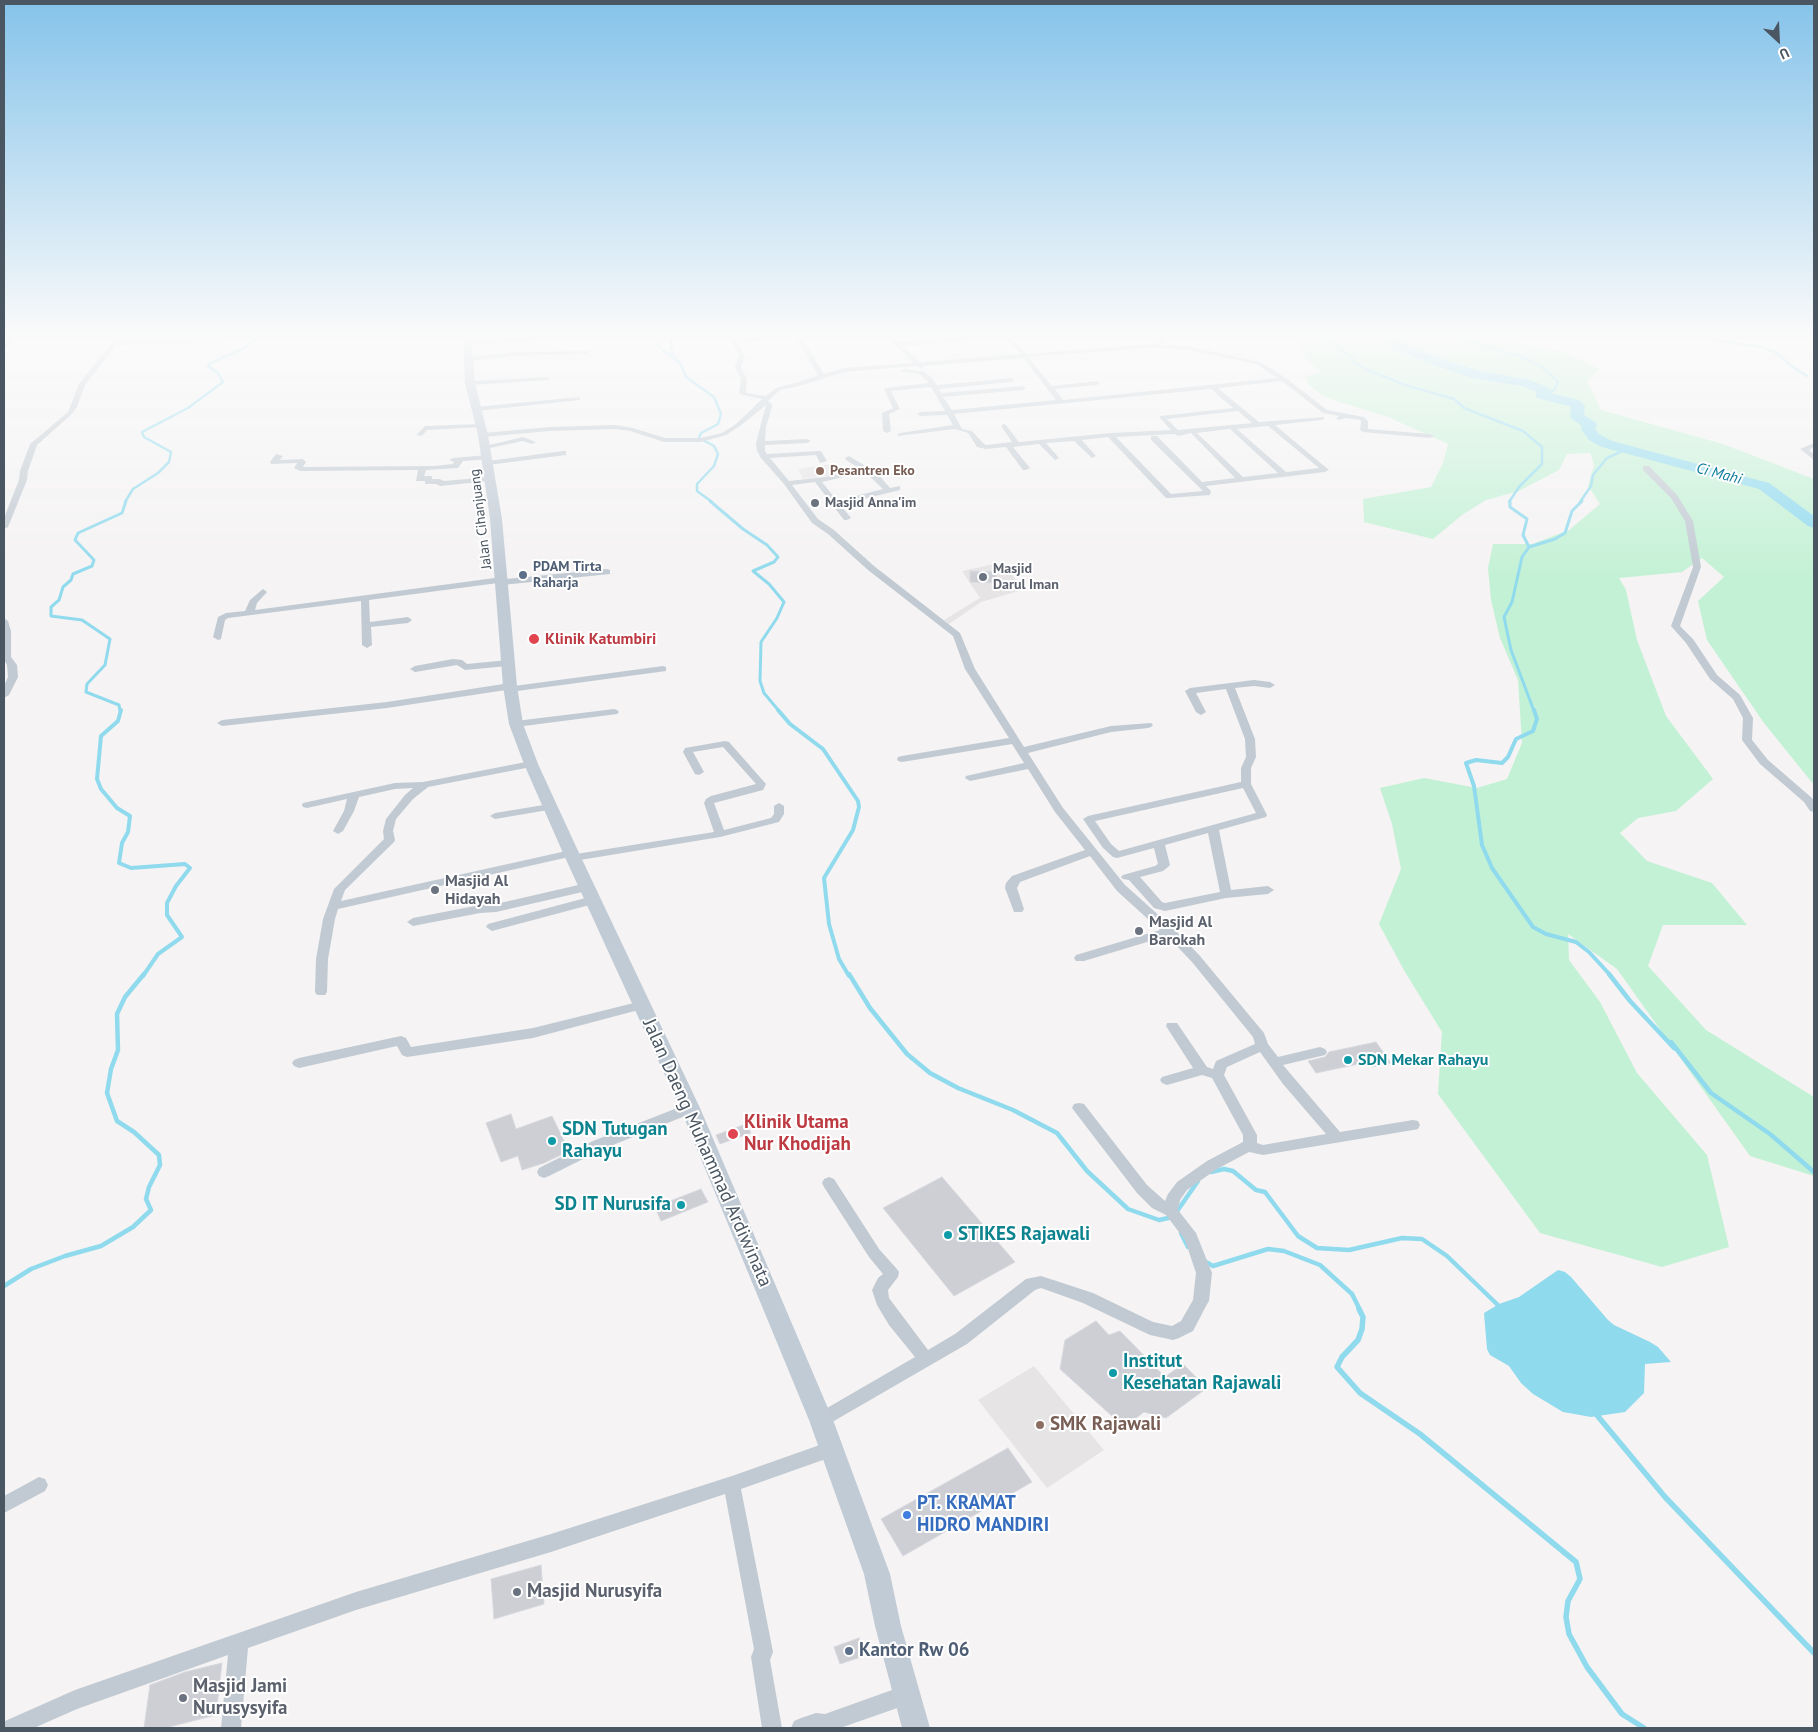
<!DOCTYPE html>
<style>
body{margin:0}
#map{position:relative;width:1818px;height:1732px;overflow:hidden;background:#f5f3f3;font-family:"PT Sans",sans-serif}
canvas{display:block}
.frame{position:absolute;inset:0;border:5px solid #4a5661;pointer-events:none}
.north{position:absolute;left:1753px;top:15px;width:50px;height:50px;-webkit-text-stroke:4px #fff;paint-order:stroke;rotate:155deg;font-size:14px;font-weight:700;line-height:20px;text-align:center;color:#4a5661}
.north::after{content:'';display:block;margin:auto;width:18px;height:22px;background:#4a5661;clip-path:polygon(50% 0,100% 100%,50% 72%,0 100%)}
</style>
<div id="map">
<canvas width="1818" height="1732"></canvas>
<div class="frame"></div>
<div class="north">U</div>
</div>
<script>
const ctx = document.querySelector('canvas').getContext('2d');
ctx.lineJoin = 'round';
function fill(path, color) { ctx.fillStyle = color; ctx.fill(path, 'evenodd'); }
const toPath = rows => new Path2D(rows.map(r => 'M' + r).join(''));
function stroke(path, color, width, dash) { ctx.strokeStyle = color; ctx.lineWidth = width; ctx.lineCap = dash ? 'butt' : 'round'; ctx.setLineDash(dash || []); ctx.stroke(path); }
function label(font, color, halo, rows, align = 'center') {
  ctx.font = font + ' "PT Sans",sans-serif'; ctx.lineWidth = 4; ctx.setLineDash([]); ctx.textBaseline = 'middle'; ctx.strokeStyle = halo; ctx.fillStyle = color; for (const [text, x, y, turn = 0] of rows) {
    ctx.save(); ctx.translate(x, y); ctx.rotate((+turn || 0) * Math.PI / 180); ctx.textAlign = isNaN(turn) ? turn : align; if (halo) ctx.strokeText(text, 0, 0); ctx.fillText(text, 0, 0); ctx.restore();
  }
}
const education = toPath([
 [832,464,843,474,803,479,798,469],
 [1004,562,1022,590,981,602,949,624,944,620,980,598,962,571],
 [1034,1366,1104,1450,1047,1488,978,1400]
]);
const green = toPath([
 [1292,336,1487,336,1568,353,1600,369,1587,381,1601,410,1723,444,1814,479,1814,785,1764,723,1707,640,1698,601,1724,577,1702,558,1682,572,1619,578,1626,590,1637,640,1666,716,1713,779,1676,811,1638,818,1620,833,1647,861,1712,883,1747,925,1663,925,1648,966,1706,1030,1814,1097,1814,1176,1750,1156,1617,969,1568,934,1569,960,1600,1002,1637,1073,1707,1155,1729,1247,1662,1267,1540,1233,1438,1094,1442,1032,1405,972,1379,924,1401,869,1392,824,1380,788,1424,778,1477,788,1507,779,1522,743,1518,680,1500,638,1491,600,1488,568,1493,544,1532,544,1569,530,1600,504,1588,486,1594,465,1590,453,1567,454,1559,470,1519,491,1486,500,1462,515,1433,539,1364,522,1363,499,1431,487,1443,463,1448,444,1388,417,1324,397,1309,385,1305,377,1320,372,1305,357,1296,338]
]);
const water = toPath([
 [1558,1270,1565,1272,1571,1277,1608,1320,1614,1325,1650,1342,1658,1347,1671,1362,1645,1364,1644,1393,1625,1412,1591,1417,1563,1412,1533,1394,1521,1383,1509,1366,1490,1355,1487,1349,1484,1313,1499,1304,1519,1297]
]);
const streamFar4 = toPath([
 [660,336,658,346,680,363,686,377,714,397,721,414,718,424,701,433,699,438,714,446,718,454,714,466,697,484,697,491,712,502],
 [671,336,671,349,673,352,671,356],
 [1317,336,1333,344,1351,357,1355,363,1368,370,1405,385,1454,399,1464,408,1523,431,1542,447,1542,464,1519,487,1509,502],
 [1452,336,1519,356,1542,367,1558,382,1555,389,1544,396],
 [1687,336,1761,347,1778,354,1790,365,1807,376],
 [4,348,14,336],
 [125,502,133,489,158,473,169,462,171,452,144,437,142,432,188,408,223,382,218,373,208,366,209,364,244,348,259,336],
 [1580,502,1591,486,1593,475,1607,458,1627,449]
]);
const streamFar3 = toPath([
 [710,501,743,529,767,545,778,557,774,562,753,571,769,584,784,602,777,618,761,642,760,681,764,693,779,711],
 [1510,501,1510,507,1527,519,1523,535,1529,547],
 [120,711,119,705,86,692,87,684,105,665,110,639,82,620,51,616,51,607,59,600,63,587,71,580,73,574,92,566,94,560,75,540,78,533,122,513,126,501],
 [1534,711,1511,650,1504,617,1512,602,1522,557,1529,547,1555,539,1565,533,1572,511,1582,501]
]);
const streamFar2 = toPath([
 [121,710,118,721,101,736,97,779,101,789,117,808,130,816,128,832,122,843,119,863,131,868,185,864,190,868,176,886,167,903,167,915,182,937,158,954,143,976],
 [778,710,790,724,823,749,858,801,859,807,853,830,824,878,829,924,839,959,849,976],
 [1534,710,1537,719,1533,731,1516,739,1508,757,1502,763,1476,760,1466,763,1474,786,1482,845,1492,868,1533,927,1546,934,1576,942,1589,952,1611,976]
]);
const streamFar1 = toPath([
 [849,974,870,1008,907,1054,930,1073,958,1088,1013,1110,1057,1133,1087,1171,1128,1209,1159,1220,1173,1217,1198,1181],
 [1609,974,1630,1001,1674,1048,1671,1042,1711,1093,1770,1134,1814,1172],
 [1211,1172,1224,1169,1233,1171,1256,1190,1265,1192,1298,1236,1317,1248,1349,1250,1402,1238,1422,1239,1447,1256,1501,1308],
 [1181,1233,1188,1247],
 [1204,1261,1213,1266,1268,1249,1284,1251,1320,1265,1352,1294,1360,1310],
 [4,1286,31,1269,65,1256,101,1246,133,1227,151,1210,146,1199,149,1187,160,1165,159,1155,134,1132,117,1121,107,1093,111,1069,118,1050,117,1014,125,997,144,974]
]);
const stream = toPath([
 [1359,1309,1363,1317,1362,1329,1358,1340,1342,1357,1337,1367,1360,1393,1420,1434,1576,1562,1580,1579,1568,1601,1566,1617,1569,1634,1587,1667,1622,1714,1644,1728],
 [1596,1414,1665,1497,1814,1653]
]);
const river = toPath([
 [1383,336,1396,336,1404,343,1433,356,1479,371,1530,380,1549,388,1550,393,1579,400,1585,406,1584,415,1595,422,1597,425,1595,429,1599,434,1612,441,1769,483,1814,516,1814,528,1808,526,1759,489,1602,447,1589,440,1581,429,1582,426,1572,419,1570,416,1571,407,1569,406,1537,398,1535,395,1537,392,1522,386,1472,378,1425,362,1396,349,1383,336]
]);
const building = toPath([
 [970,571,996,572,996,583,970,582,970,571],
 [1376,1042,1391,1063,1372,1067,1368,1062,1316,1073,1308,1061,1325,1057,1329,1052,1376,1042],
 [511,1114,516,1129,552,1116,569,1151,544,1163,522,1170,518,1156,501,1162,486,1123,511,1114],
 [746,1124,751,1133,720,1144,716,1135,746,1124],
 [942,1177,1015,1262,954,1296,883,1208,942,1177],
 [701,1189,708,1202,661,1221,655,1207,701,1189],
 [1096,1321,1109,1335,1120,1331,1165,1377,1183,1364,1207,1388,1166,1418,1144,1412,1124,1427,1060,1369,1065,1340,1096,1321],
 [1008,1448,1032,1482,903,1556,881,1519,1008,1448],
 [541,1565,544,1604,494,1619,491,1579,541,1565],
 [859,1638,864,1656,840,1664,834,1647,859,1638],
 [222,1663,216,1715,165,1728,144,1728,150,1685,185,1672,222,1663]
]);
const minor = toPath([
 [117,336,123,336,119,341,220,339,225,336,233,336,221,343,116,345,85,385,77,407,72,414,37,445,28,471,27,480,8,527,4,529,4,518,19,480,20,471,30,444,68,412,79,384,117,336],
 [729,336,735,336,737,339,769,336,810,336,803,340,824,374,844,368,913,363,887,336,893,336,900,342,977,336,1009,336,1027,354,1151,344,1167,336,1175,336,1158,345,1188,346,1260,362,1286,378,1327,410,1364,417,1368,421,1368,429,1430,434,1434,436,1430,438,1363,432,1360,430,1361,421,1360,420,1346,418,1339,420,1336,418,1339,416,1323,413,1282,381,1218,388,1259,422,1324,417,1324,419,1322,420,1275,425,1329,470,1325,472,1206,486,1211,491,1210,495,1169,498,1166,498,1108,437,1082,440,1096,456,1092,458,1074,441,1046,443,1059,458,1055,460,1039,444,1013,447,1030,468,1026,470,1023,470,1006,447,986,449,977,447,968,433,955,429,898,436,898,434,900,433,953,425,947,415,920,416,917,414,920,412,945,411,931,387,891,391,900,409,889,414,891,431,887,433,883,431,882,413,893,408,884,389,885,388,929,383,919,374,902,372,901,371,904,369,923,371,931,377,937,385,1011,378,1014,380,1011,382,939,389,941,393,1023,386,1026,388,1023,390,943,397,952,410,1056,400,1025,360,1025,358,923,366,923,368,921,369,917,366,844,372,803,385,780,390,768,401,772,404,772,407,766,427,765,441,807,439,811,441,807,443,765,445,765,451,767,454,818,451,821,451,827,461,820,463,816,455,770,458,789,481,825,477,860,469,846,460,845,458,849,456,877,473,890,488,900,486,900,490,851,502,848,502,848,498,883,489,865,472,822,482,851,518,847,520,844,520,815,482,792,485,818,519,834,530,874,566,960,633,975,669,1024,747,1111,726,1151,723,1153,725,1151,727,1148,728,1111,732,1028,753,1063,808,1125,885,1173,928,1200,956,1264,1033,1268,1044,1278,1057,1320,1047,1325,1049,1327,1052,1325,1055,1283,1065,1340,1132,1413,1120,1418,1121,1420,1125,1418,1129,1413,1130,1263,1155,1249,1152,1217,1169,1187,1190,1180,1200,1178,1210,1196,1233,1212,1273,1209,1301,1206,1306,1193,1331,1179,1338,1173,1340,1150,1335,1083,1303,1041,1288,1035,1290,967,1344,827,1425,821,1428,815,1425,813,1420,815,1415,915,1357,889,1325,877,1305,872,1290,878,1278,883,1274,869,1257,824,1187,822,1183,824,1179,829,1177,834,1179,879,1249,896,1268,899,1272,898,1277,888,1290,889,1298,928,1350,955,1334,1026,1279,1041,1276,1093,1293,1153,1322,1172,1326,1181,1321,1193,1300,1196,1273,1185,1240,1166,1215,1152,1208,1137,1193,1072,1108,1074,1104,1079,1103,1084,1104,1147,1185,1165,1201,1168,1194,1177,1182,1207,1161,1243,1142,1243,1135,1212,1078,1202,1075,1167,1085,1162,1083,1160,1080,1162,1077,1193,1068,1166,1026,1167,1023,1177,1023,1207,1067,1213,1069,1216,1061,1255,1044,1253,1037,1192,962,1167,936,1084,961,1076,961,1074,958,1076,955,1160,930,1117,891,1090,856,1020,882,1017,888,1024,909,1022,912,1014,912,1005,888,1006,883,1012,876,1085,850,1055,812,1028,769,970,781,965,778,966,776,1024,763,1012,744,902,762,898,761,897,759,898,757,902,756,1009,738,965,669,953,636,868,570,828,534,812,523,784,484,761,458,757,451,756,443,766,405,740,426,726,435,701,442,664,442,630,431,615,429,550,431,483,437,479,435,483,433,550,427,615,425,633,428,665,438,701,438,722,433,736,424,762,399,739,394,741,379,735,367,739,356,729,336],
 [1003,336,1021,354,920,362,903,346,1000,338,1003,336],
 [789,338,797,340,818,375,799,382,776,388,766,396,746,393,747,379,741,367,745,356,738,343,789,338],
 [1151,348,1188,350,1256,364,1277,378,1063,400,1055,389,1097,385,1100,383,1097,381,1052,386,1028,357,1151,348],
 [1211,389,1233,408,1160,416,1160,418,1171,430,1110,433,1019,442,1006,425,1004,424,1001,426,1012,442,986,445,983,443,972,431,962,429,954,414,1211,389],
 [1238,411,1252,423,1178,430,1167,419,1238,411],
 [1268,426,1319,468,1286,472,1237,429,1268,426],
 [1230,429,1231,430,1278,473,1243,477,1197,433,1230,429],
 [1191,433,1235,478,1202,482,1157,436,1151,436,1151,440,1203,491,1171,494,1116,437,1175,434,1178,436,1191,433],
 [1260,1052,1283,1084,1326,1134,1263,1145,1257,1143,1257,1135,1224,1075,1227,1067,1260,1052],
 [542,337,545,339,544,340,468,345,465,343,468,341,542,337],
 [589,351,589,353,587,354,516,356,467,361,464,359,467,357,516,352,589,351],
 [547,377,549,378,549,380,470,385,467,383,470,381,547,377],
 [578,397,580,398,580,400,476,411,473,409,476,407,578,397],
 [481,424,483,425,483,427,427,430,422,436,416,435,425,426,481,424],
 [523,437,536,442,532,444,523,441,485,449,481,447,523,437],
 [1814,443,1814,447,1809,450,1814,454,1813,459,1800,449,1814,443],
 [563,451,566,451,566,455,488,465,484,463,488,461,563,451],
 [276,454,283,456,280,460,303,459,306,462,303,467,434,466,453,464,454,462,449,460,453,458,487,455,491,457,490,459,463,461,458,468,426,470,424,476,432,476,432,479,440,479,444,481,490,477,494,479,490,481,440,486,436,484,425,484,425,481,416,481,418,470,300,471,294,468,297,463,271,464,270,462,276,454],
 [1643,466,1649,466,1677,495,1693,521,1701,567,1680,626,1693,639,1717,675,1740,695,1753,718,1752,740,1768,760,1812,798,1814,801,1814,812,1810,811,1804,802,1760,764,1742,740,1743,718,1733,699,1710,679,1686,643,1671,626,1693,567,1685,521,1671,498,1643,470,1643,466],
 [607,569,610,570,610,574,502,585,498,583,369,600,370,622,408,617,412,620,408,623,371,627,372,645,367,648,362,645,361,601,228,618,225,620,221,639,218,640,213,637,218,617,226,613,245,611,250,600,263,589,267,592,257,603,255,610,502,577,506,579,607,569],
 [4,618,8,621,11,631,11,657,17,665,18,677,9,695,4,698,4,686,8,677,7,665,4,660,4,618],
 [453,659,462,660,467,664,508,660,513,663,508,666,465,670,457,665,415,672,410,669,415,666,453,659],
 [663,666,666,667,666,671,510,692,506,690,387,708,222,726,217,723,222,720,387,702,510,683,514,686,663,666],
 [1254,680,1270,682,1275,685,1270,688,1254,686,1235,688,1255,739,1256,757,1251,768,1251,784,1267,815,1266,817,1219,830,1231,890,1268,886,1274,890,1268,894,1226,898,1165,911,1154,908,1129,880,1123,879,1121,877,1123,875,1155,866,1158,864,1154,848,1117,858,1113,857,1103,848,1083,819,1088,816,1241,782,1241,768,1246,757,1245,739,1226,689,1196,693,1206,712,1201,715,1196,712,1185,691,1190,688,1254,680],
 [1243,788,1256,813,1119,851,1111,844,1095,821,1243,788],
 [1208,833,1220,892,1165,903,1162,902,1140,877,1163,871,1168,867,1170,865,1165,845,1208,833],
 [614,709,617,710,619,712,617,714,516,727,511,724,516,721,614,709],
 [725,741,729,742,766,784,763,790,714,803,724,830,771,818,774,814,774,806,779,803,784,806,784,814,779,822,720,837,574,861,570,860,569,857,338,909,335,919,328,959,327,992,325,995,317,995,315,992,316,959,323,919,334,889,384,839,383,831,386,819,405,795,413,788,395,789,359,797,354,811,343,831,338,834,333,831,344,811,347,799,307,808,303,807,302,805,303,803,395,783,423,782,531,761,536,764,531,767,428,787,413,799,396,819,393,831,395,840,394,842,345,890,341,901,571,850,575,851,576,854,714,832,704,803,706,799,711,796,756,784,723,747,693,752,704,772,699,775,695,774,683,752,685,748,725,741],
 [550,804,555,807,554,809,495,819,490,816,495,813,550,804],
 [587,883,593,887,591,890,496,912,480,913,413,926,407,922,413,918,480,905,496,904,587,883],
 [593,896,597,897,599,900,597,903,492,931,486,927,488,924,593,896],
 [642,1001,646,1002,648,1005,646,1008,533,1038,407,1057,402,1055,397,1046,299,1068,294,1066,292,1063,294,1060,299,1058,401,1036,406,1038,411,1047,533,1028,642,1001],
 [690,1103,695,1104,697,1108,695,1112,603,1149,549,1176,544,1178,539,1176,537,1172,539,1168,593,1141,690,1103],
 [831,1441,837,1443,839,1449,837,1455,741,1489,773,1652,770,1660,782,1728,762,1728,751,1657,754,1649,725,1494,551,1552,356,1610,248,1648,241,1728,221,1728,228,1655,77,1709,34,1728,4,1728,5,1721,75,1690,356,1592,551,1534,732,1476,831,1441],
 [39,1477,45,1479,48,1485,45,1491,4,1513,4,1496,39,1477],
 [906,1685,913,1688,916,1695,913,1702,906,1705,840,1728,791,1728,794,1721,801,1718,816,1713,825,1714,906,1685]
]);
const secondary = toPath([
 [463,336,471,336,475,383,488,435,502,519,517,686,523,724,538,764,579,853,700,1108,833,1420,890,1574,901,1626,930,1728,902,1728,875,1626,864,1574,809,1420,680,1108,563,853,524,764,509,724,503,686,490,519,478,435,465,383,463,336]
]);
const markers = [
 [820,471,5,"#8d6e63"],
 [815,503,5,"#6b7280"],
 [523,575,5,"#5c6f8a"],
 [983,577,5,"#6b7280"],
 [534,639,6,"#e0444e"],
 [435,890,5,"#6b7280"],
 [1139,931,5,"#6b7280"],
 [1348,1060,5,"#0f9aa8"],
 [733,1134,6,"#e0444e"],
 [552,1141,5,"#0f9aa8"],
 [681,1205,5,"#0f9aa8"],
 [948,1235,5,"#0f9aa8"],
 [1113,1373,5,"#0f9aa8"],
 [1040,1425,5,"#8d6e63"],
 [907,1515,5,"#3f7fe0"],
 [517,1592,5,"#6b7280"],
 [849,1651,5,"#5c6f8a"],
 [183,1698,5,"#6b7280"]
];
const farEducationnames = [
 ["Pesantren Eko",830,471]
];
const farWorshipnames = [
 ["Masjid Anna'im",825,503],
 ["Masjid",993,569],
 ["Darul Iman",993,585]
];
const farStreetnames = [
 ["Jalan Cihanjuang",481,519,-97]
];
const farServicenames = [
 ["PDAM Tirta",533,567],
 ["Raharja",533,583]
];
const farWaternames = [
 ["Ci Mahi",1719,474,15]
];
const healthNames = [
 ["Klinik Katumbiri",545,639]
];
const worshipNames = [
 ["Masjid Al",445,881],
 ["Hidayah",445,899],
 ["Masjid Al",1149,922],
 ["Barokah",1149,940]
];
const cultureNames = [
 ["SDN Mekar Rahayu",1358,1060]
];
const nearHealthnames = [
 ["Klinik Utama",744,1123],
 ["Nur Khodijah",744,1145]
];
const nearCulturenames = [
 ["SDN Tutugan",562,1130],
 ["Rahayu",562,1152],
 ["SD IT Nurusifa",671,1205,"right"],
 ["STIKES Rajawali",958,1235],
 ["Institut",1123,1362],
 ["Kesehatan Rajawali",1123,1384]
];
const nearStreetnames = [
 ["Jalan Daeng Muhammad Ardiwinata",707,1153,66]
];
const nearEducationnames = [
 ["SMK Rajawali",1050,1425]
];
const nearShopnames = [
 ["PT. KRAMAT",917,1504],
 ["HIDRO MANDIRI",917,1526]
];
const nearWorshipnames = [
 ["Masjid Nurusyifa",527,1592],
 ["Masjid Jami",193,1687],
 ["Nurusysyifa",193,1709]
];
const nearServicenames = [
 ["Kantor Rw 06",859,1651]
];
fill(education, '#e6e4e5');
fill(green, '#c3f1d5');
fill(water, '#90daee');
stroke(streamFar4, '#90daee', 2.5);
stroke(streamFar3, '#90daee', 3);
stroke(streamFar2, '#90daee', 4);
stroke(streamFar1, '#90daee', 4.5);
stroke(stream, '#90daee', 5.5);
fill(river, '#90daee');
fill(building, '#cdcfd5');
stroke(building, '#d7d9de', 1);
fill(minor, '#c1cad2');
fill(secondary, '#c1cbd6');
const sky = ctx.createLinearGradient(0, 0, 0, 578);
sky.addColorStop(0, '#85c3ea');
sky.addColorStop(0.58, '#fafafa');
sky.addColorStop(1, '#fafafa00');
ctx.fillStyle = sky;
ctx.fillRect(0, 0, 1818, 578);
for (const [x, y, r, color] of markers) { const dot = new Path2D(); dot.arc(x, y, r, 0, 2 * Math.PI); ctx.fillStyle = color; ctx.fill(dot); stroke(dot, '#fff', 2); }
label('bold 14px', '#785e54', '#fff', farEducationnames, 'left');
label('bold 14px', '#5b616d', '#fff', farWorshipnames, 'left');
label('14px', '#4a5661', '#fff', farStreetnames);
label('bold 14px', '#4e5e75', '#fff', farServicenames, 'left');
label('italic 15px', '#0c7c9b', '#fff', farWaternames);
label('bold 16px', '#be3a42', '#fff', healthNames, 'left');
label('bold 16px', '#5b616d', '#fff', worshipNames, 'left');
label('bold 16px', '#0d838f', '#fff', cultureNames, 'left');
label('bold 19px', '#be3a42', '#fff', nearHealthnames, 'left');
label('bold 19px', '#0d838f', '#fff', nearCulturenames, 'left');
label('19px', '#4a5661', '#fff', nearStreetnames);
label('bold 19px', '#785e54', '#fff', nearEducationnames, 'left');
label('bold 19px', '#366cbe', '#fff', nearShopnames, 'left');
label('bold 19px', '#5b616d', '#fff', nearWorshipnames, 'left');
label('bold 19px', '#4e5e75', '#fff', nearServicenames, 'left');
</script>
